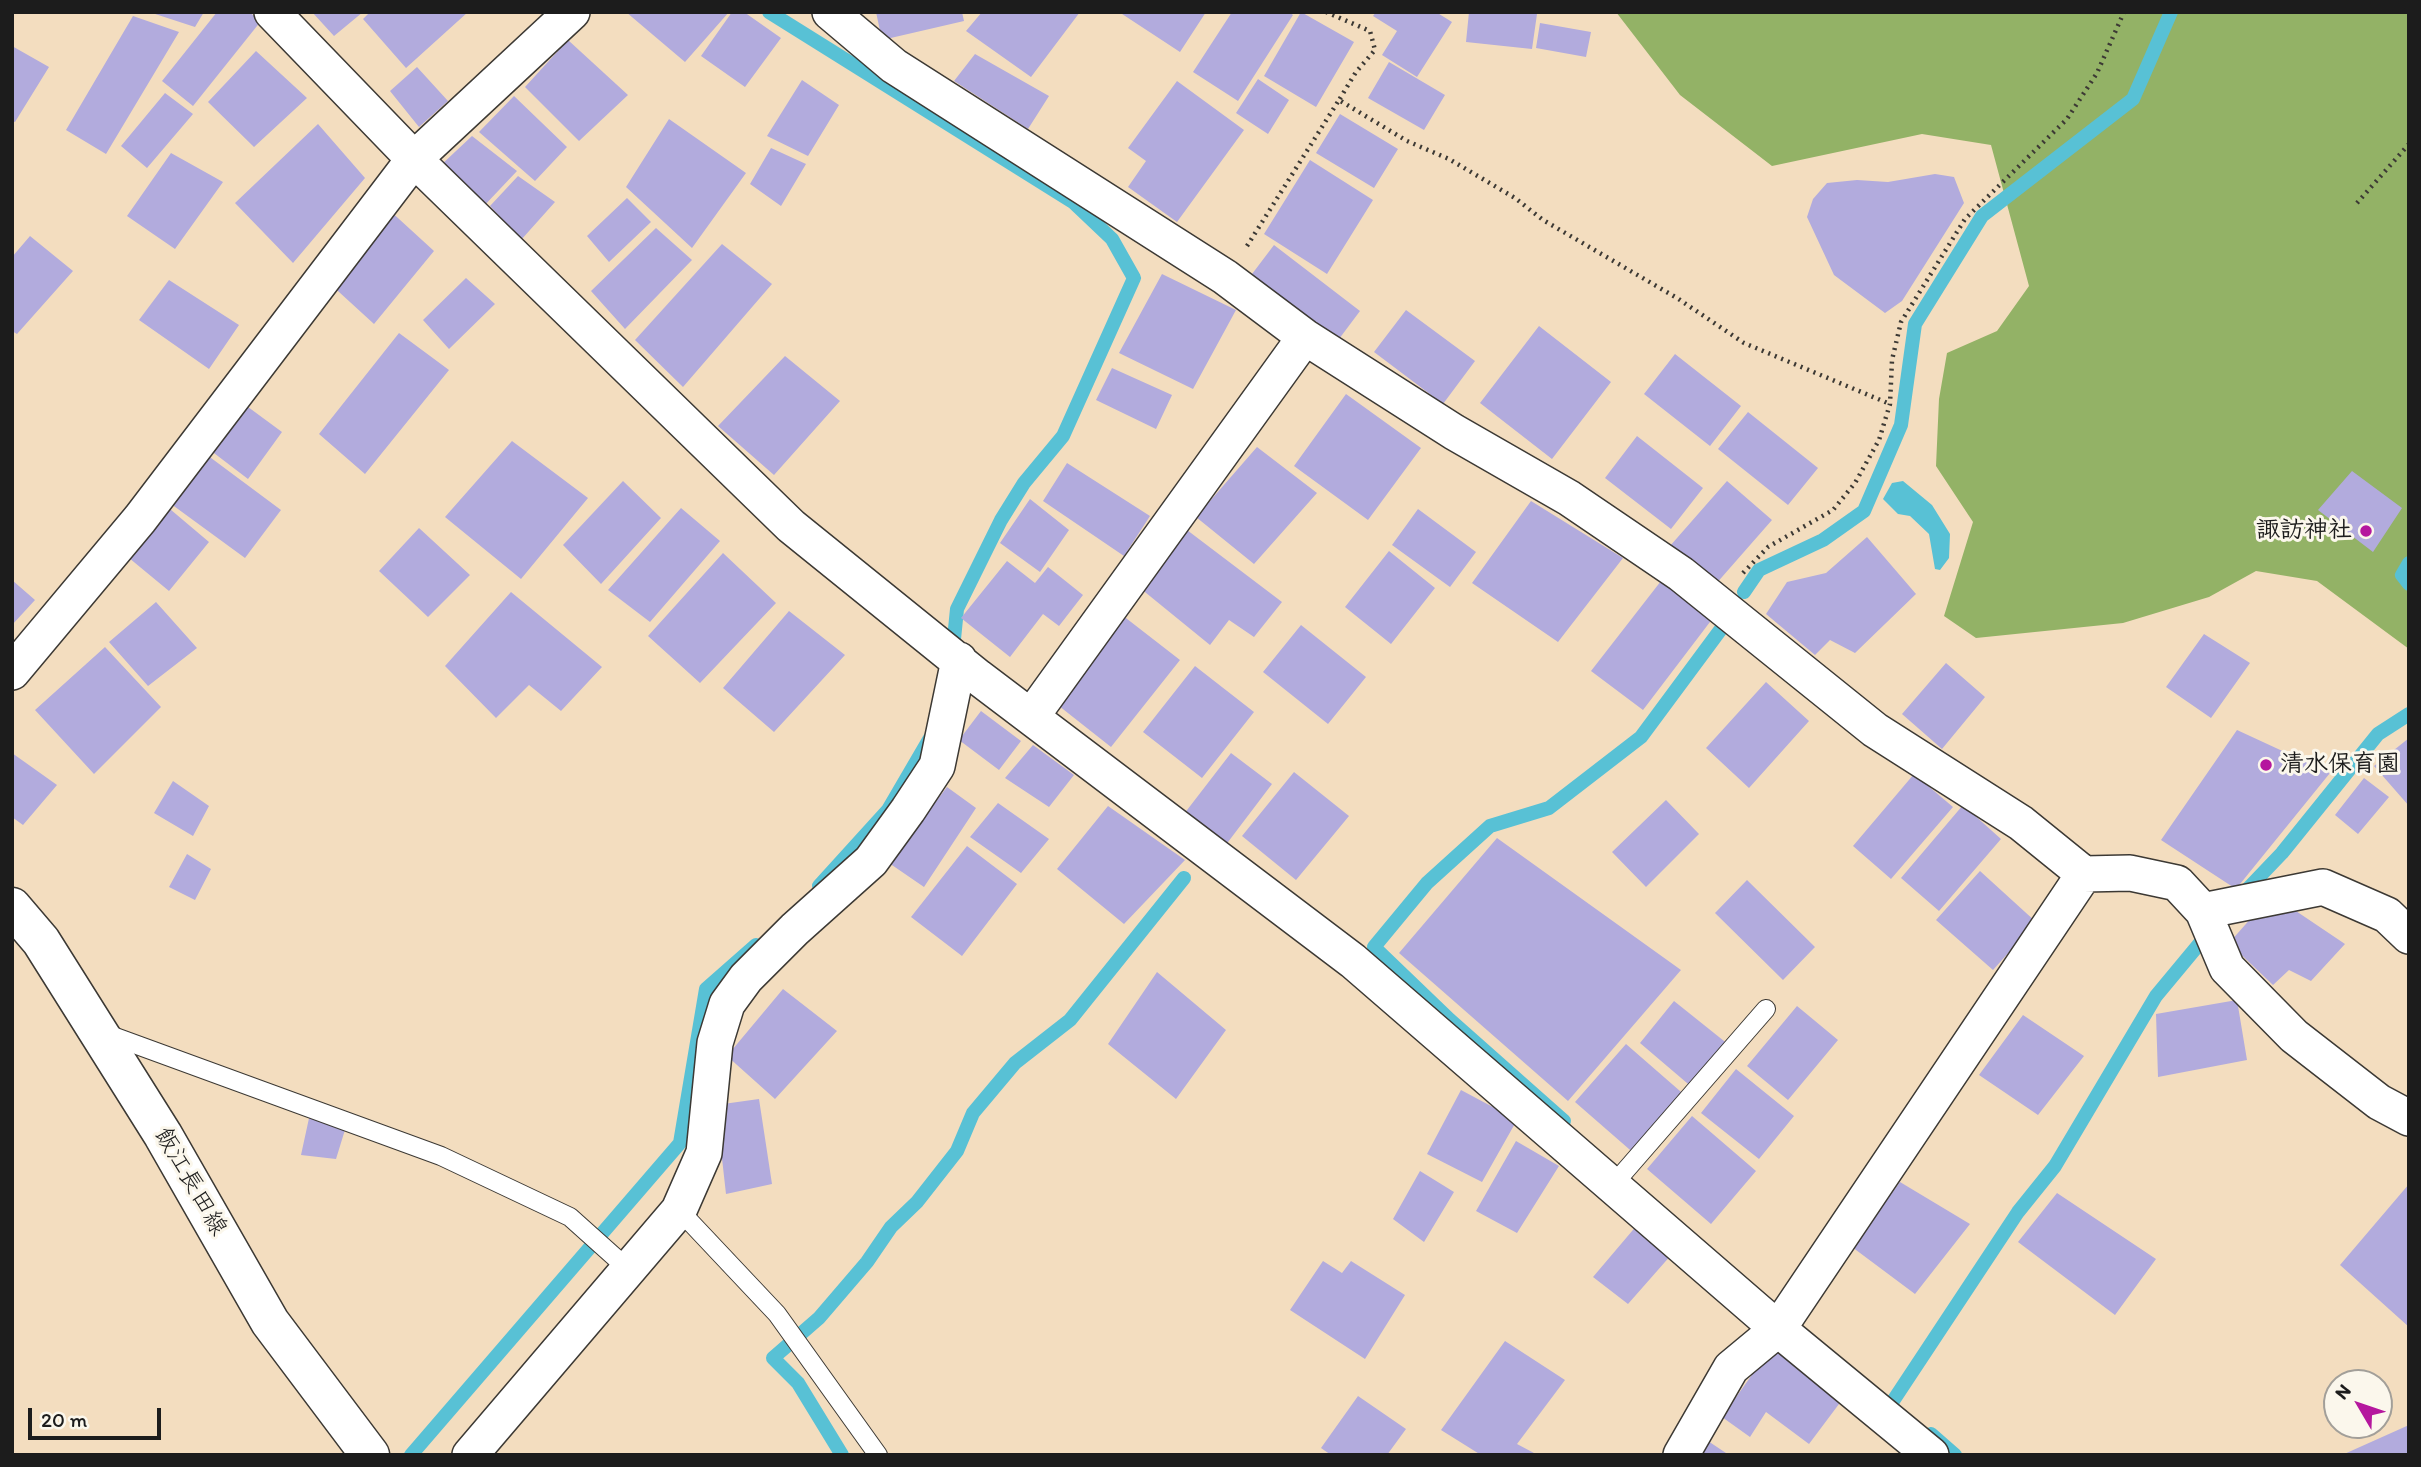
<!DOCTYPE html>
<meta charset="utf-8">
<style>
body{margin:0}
#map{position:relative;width:2421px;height:1467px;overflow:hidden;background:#f3ddbf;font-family:Itim,sans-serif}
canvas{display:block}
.frame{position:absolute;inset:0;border:14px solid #1c1c1c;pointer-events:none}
.north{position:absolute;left:2323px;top:1369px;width:70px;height:70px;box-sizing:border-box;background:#fbf7ec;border:2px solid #a29f99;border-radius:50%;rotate:309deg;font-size:19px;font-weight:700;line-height:28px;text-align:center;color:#1c1c1c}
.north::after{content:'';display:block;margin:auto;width:24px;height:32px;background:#b5179e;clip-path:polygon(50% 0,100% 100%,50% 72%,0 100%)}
.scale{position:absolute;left:28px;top:1408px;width:133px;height:32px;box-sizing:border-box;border:4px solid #1c1c1c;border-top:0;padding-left:9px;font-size:21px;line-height:24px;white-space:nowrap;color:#1c1c1c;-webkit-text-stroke:5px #fbf7ec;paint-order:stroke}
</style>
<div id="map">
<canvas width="2421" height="1467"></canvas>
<div class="frame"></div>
<div class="north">N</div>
<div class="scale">20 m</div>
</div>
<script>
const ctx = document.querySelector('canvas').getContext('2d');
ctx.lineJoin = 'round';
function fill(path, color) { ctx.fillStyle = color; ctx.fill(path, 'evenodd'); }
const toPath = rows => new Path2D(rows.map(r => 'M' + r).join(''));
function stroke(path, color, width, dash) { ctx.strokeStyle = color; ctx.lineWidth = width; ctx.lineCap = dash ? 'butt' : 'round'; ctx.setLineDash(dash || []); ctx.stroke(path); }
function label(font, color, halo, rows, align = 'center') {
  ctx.font = font + ' Itim,"Klee One",sans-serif'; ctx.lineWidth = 6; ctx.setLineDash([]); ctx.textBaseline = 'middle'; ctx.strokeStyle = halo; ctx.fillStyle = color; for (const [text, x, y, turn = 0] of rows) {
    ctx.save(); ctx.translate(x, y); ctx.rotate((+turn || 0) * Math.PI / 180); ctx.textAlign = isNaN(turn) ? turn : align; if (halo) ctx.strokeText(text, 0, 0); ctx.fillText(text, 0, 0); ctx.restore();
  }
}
const forest = toPath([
 [1616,12,2409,12,2409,649,2317,581,2256,571,2209,597,2123,623,1976,638,1944,616,1973,522,1936,466,1939,399,1947,353,1997,331,2029,286,1991,145,1922,134,1772,166,1680,95]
]);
const water = toPath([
 [1903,481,1932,505,1950,534,1949,558,1940,570,1935,569,1929,534,1910,516,1898,514,1883,499,1892,483]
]);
const stream = toPath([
 [769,12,1073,202,1112,239,1134,278,1063,436,1024,483,1001,520,957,609,954,639],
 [2409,563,2402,575,2409,584],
 [1744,592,1759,570,1823,540,1864,511,1901,425,1915,324,1982,216,2133,99,2171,12],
 [819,886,888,810,930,738],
 [2240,897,2282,853,2378,734,2409,714],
 [1564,1121,1450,1020,1374,947,1427,883,1490,826,1549,808,1641,737,1724,625],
 [1893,1401,2018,1212,2055,1166,2156,996,2210,931],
 [1931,1434,1955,1455],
 [411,1455,680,1143,706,989,756,945],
 [842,1455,798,1383,773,1358,819,1318,867,1262,891,1227,917,1202,957,1151,973,1113,1015,1063,1070,1020,1184,878]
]);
const building = toPath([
 [149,12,204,12,195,27],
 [217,12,249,12,261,21,193,106,162,81],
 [312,12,363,12,334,36],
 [370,12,468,12,406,68,363,19],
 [626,12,729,12,685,62],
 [732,12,744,12,781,38,745,87,701,56],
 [876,12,962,12,964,21,882,40],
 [982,12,1080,12,1031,77,966,31],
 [1119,12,1206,12,1180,52],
 [1232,12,1289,12,1293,15,1238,101,1193,72],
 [1301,12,1354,42,1316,107,1264,76],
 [1376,12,1436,12,1452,22,1417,77,1382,55,1397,31,1373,16],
 [1469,12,1537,14,1532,49,1466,42],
 [133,16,179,32,106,154,66,130],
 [1540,23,1591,32,1586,57,1536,48],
 [568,40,628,95,579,141,525,87],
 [12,46,49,67,15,122,12,121],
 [256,51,307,98,254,147,208,102],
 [975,54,1049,96,1028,129,954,81],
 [1389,62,1445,95,1424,130,1368,98],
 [417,67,448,101,419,127,390,91],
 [1258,79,1289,100,1268,134,1236,113],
 [802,80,839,105,808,156,767,136],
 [1177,81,1244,130,1177,222,1128,187,1146,161,1128,148],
 [165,93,193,114,147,168,121,146],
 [514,96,567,147,535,181,479,132],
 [1340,114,1398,149,1374,188,1316,153],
 [669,119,746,173,692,248,626,187],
 [318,124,365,178,293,263,235,203],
 [472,136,517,171,482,208,440,166],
 [771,148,806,164,781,206,750,184],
 [171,153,223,182,175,249,127,216],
 [1310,160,1373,200,1327,274,1264,234],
 [1935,174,1954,177,1964,203,1902,301,1885,313,1834,275,1807,217,1813,199,1827,183,1857,180,1888,182],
 [518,176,555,202,521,240,490,206],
 [627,198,651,222,609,262,587,236],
 [387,208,434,251,374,324,327,281],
 [656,228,692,260,625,329,591,291],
 [30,236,73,271,17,334,12,331,12,257],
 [722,244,772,284,683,387,635,340],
 [1274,245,1360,311,1336,343,1249,278],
 [1162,274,1236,310,1193,389,1119,353],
 [466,278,495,304,449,349,423,320],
 [169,280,239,325,209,369,139,320],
 [1406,310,1475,361,1443,404,1374,352],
 [1539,326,1611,382,1552,459,1480,403],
 [399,333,449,370,365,474,319,434],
 [1675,354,1741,406,1710,446,1644,394],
 [785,356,840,401,774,475,718,426],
 [1112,368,1172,395,1156,429,1096,400],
 [1346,394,1421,448,1368,520,1294,466],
 [244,404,282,432,248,479,210,450],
 [1748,412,1818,468,1788,505,1718,449],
 [1637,436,1703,488,1671,529,1605,478],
 [512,441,588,498,521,579,445,517],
 [1257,447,1317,493,1254,564,1196,517],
 [203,452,281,510,245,558,167,501],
 [1067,463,1150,516,1124,556,1043,501],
 [2352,471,2402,508,2373,552,2318,510],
 [623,481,661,518,601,584,563,545],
 [1727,481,1772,520,1715,585,1670,546],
 [1030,499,1069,530,1040,572,1000,543],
 [1531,501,1623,558,1558,642,1472,583],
 [164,504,209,542,169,591,123,553],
 [681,508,720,541,650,622,608,590],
 [1418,509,1476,552,1450,587,1392,545],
 [419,528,470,575,428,617,379,571],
 [1187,530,1282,602,1254,637,1229,620,1210,645,1140,588],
 [1867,537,1916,594,1855,653,1830,640,1815,655,1766,614,1787,582,1826,573],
 [1389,551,1435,588,1391,644,1345,607],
 [723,553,776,603,700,683,648,636],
 [1007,561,1035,583,1048,567,1083,595,1059,626,1043,614,1010,657,961,618],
 [12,580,35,600,12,625],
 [1661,581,1713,618,1643,710,1591,671],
 [511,592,602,667,561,711,529,685,496,718,445,666],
 [156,602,197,648,148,686,109,642],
 [789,611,845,655,774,732,723,688],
 [1122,615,1180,660,1111,747,1054,702],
 [1301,625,1366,677,1328,724,1263,672],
 [2204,634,2250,663,2211,718,2166,687],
 [105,647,161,707,94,774,35,710],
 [1946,663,1985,697,1942,749,1902,714],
 [1195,666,1254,712,1202,778,1143,732],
 [1766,682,1809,721,1749,788,1706,748],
 [981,711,1021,741,999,770,959,740],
 [2237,730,2330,773,2236,889,2161,840],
 [2409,738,2409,806,2374,766],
 [1033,745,1074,775,1049,807,1005,778],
 [12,753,57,785,23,825,12,817],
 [1231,753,1272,784,1225,846,1184,814],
 [1294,772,1349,816,1296,880,1242,836],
 [1914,774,1953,807,1891,879,1853,846],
 [2364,778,2389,797,2358,834,2335,815],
 [173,781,209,806,193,836,154,813],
 [947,787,976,808,924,887,889,863],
 [1666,800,1699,834,1646,887,1612,852],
 [998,803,1049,839,1021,873,970,837],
 [1963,805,2001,839,1939,911,1901,878],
 [1108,806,1185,860,1124,924,1057,869],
 [1497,838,1681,970,1568,1101,1399,953],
 [967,846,1017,884,962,956,911,917],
 [187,854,211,869,195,900,169,887],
 [1980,871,2036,922,1993,970,1936,920],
 [1747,880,1815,947,1783,980,1715,913],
 [2261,907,2290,907,2345,944,2311,981,2289,970,2273,985,2229,943],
 [1157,972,1226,1030,1176,1099,1108,1044],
 [783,989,837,1031,775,1099,727,1056],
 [2237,1000,2247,1060,2158,1077,2156,1014],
 [1674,1001,1729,1045,1694,1089,1640,1043],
 [1797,1006,1838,1040,1788,1100,1747,1066],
 [2023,1015,2084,1056,2038,1115,1979,1075],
 [1626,1044,1688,1098,1637,1156,1575,1102],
 [1736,1069,1794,1116,1759,1159,1701,1113],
 [1461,1090,1517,1120,1482,1182,1427,1154],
 [759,1099,772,1184,726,1194,716,1105],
 [311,1109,348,1120,336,1159,301,1155],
 [1692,1116,1756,1171,1711,1224,1647,1169],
 [1516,1141,1559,1166,1517,1233,1476,1211],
 [1420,1171,1454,1192,1424,1242,1393,1219],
 [1900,1182,1970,1224,1915,1294,1852,1247],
 [2409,1184,2409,1327,2340,1265],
 [2057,1193,2156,1259,2115,1315,2018,1242],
 [1638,1224,1672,1254,1628,1304,1593,1277],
 [1323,1261,1342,1273,1351,1261,1405,1295,1365,1359,1290,1310],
 [1505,1341,1565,1380,1517,1444,1534,1453,1532,1455,1481,1455,1441,1430],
 [1771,1348,1842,1400,1809,1444,1766,1412,1750,1437,1722,1417],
 [1358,1396,1406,1429,1387,1455,1331,1455,1321,1448],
 [2409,1425,2409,1455,2342,1455],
 [1705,1439,1729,1455,1696,1455]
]);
const path = toPath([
 [1326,12,1370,31,1375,50,1356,72,1339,100],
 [2357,203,2409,144],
 [1247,246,1339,100,1407,141,1449,159,1515,198,1543,220,1677,298,1744,343,1890,404],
 [1743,573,1768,547,1833,510,1855,483,1879,440,1890,404,1892,360,1901,322,1965,219,2067,119,2097,73,2124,12]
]);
const lane = toPath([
 [107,1034,441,1156,570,1217,628,1269],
 [1612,1186,1766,1009],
 [679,1210,777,1314,878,1455]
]);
const street = toPath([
 [272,12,414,159,791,526,978,677,1353,961,1778,1329,1931,1455],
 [830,12,894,66,1225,277,1305,337,1454,432,1569,498,1681,574,1875,730,2021,823,2084,874,2130,873,2177,883,2203,911,2323,887,2387,915,2409,936],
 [12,672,140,519,414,159,572,12],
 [1031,717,1305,337],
 [2203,911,2227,968,2294,1036,2379,1102,2409,1118],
 [470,1455,679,1210,704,1153,715,1043,727,1004,746,978,795,929,871,861,908,810,937,766,959,660],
 [1681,1455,1731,1368,1778,1329,2084,874]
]);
const secondary = toPath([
 [12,907,41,941,163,1135,270,1322,370,1455]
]);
const markers = [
 [2366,531,7,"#b5179e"],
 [2266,765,7,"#b5179e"]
];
const poiNames = [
 ["諏訪神社",2352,531],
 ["清水保育園",2280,765,"left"]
];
const streetNames = [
 ["飯江長田線",190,1182,60]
];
fill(forest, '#93b266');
fill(water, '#58c1d5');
stroke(stream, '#58c1d5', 14);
fill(building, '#b2abdd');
stroke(lane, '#3c3934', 20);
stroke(street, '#3c3934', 38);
stroke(secondary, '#3c3934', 41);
stroke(path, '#3c3934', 4.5, [2, 5]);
stroke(lane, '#fff', 18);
stroke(street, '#fff', 35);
stroke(secondary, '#fff', 38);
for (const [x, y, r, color] of markers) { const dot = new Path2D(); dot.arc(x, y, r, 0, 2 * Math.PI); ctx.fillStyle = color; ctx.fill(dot); stroke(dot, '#fbf7ec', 2.5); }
label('bold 24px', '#1c1c1c', '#fbf7ec', poiNames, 'right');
label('24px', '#1c1c1c', '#fbf7ec', streetNames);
</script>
